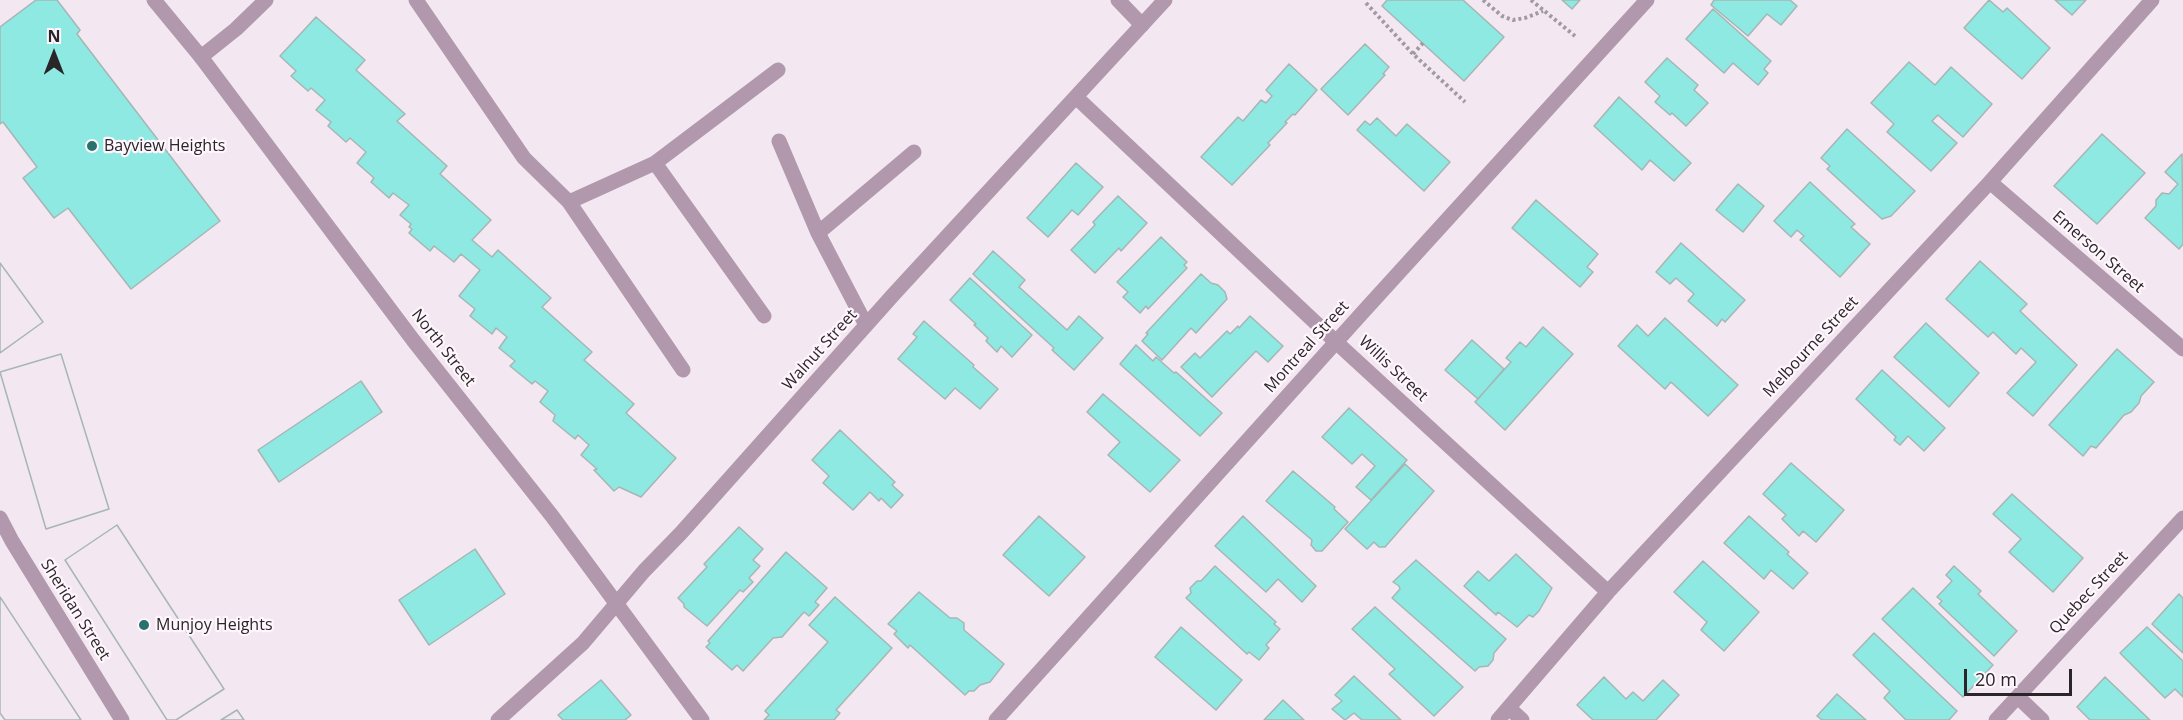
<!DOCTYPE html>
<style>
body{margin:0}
#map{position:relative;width:2183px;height:720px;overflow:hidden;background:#f3e8f1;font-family:"Open Sans",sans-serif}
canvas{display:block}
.north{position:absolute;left:24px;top:24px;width:60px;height:60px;-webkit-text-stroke:4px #fef6fc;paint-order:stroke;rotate:0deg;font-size:16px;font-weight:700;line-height:24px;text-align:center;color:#292528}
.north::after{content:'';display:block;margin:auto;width:21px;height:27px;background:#292528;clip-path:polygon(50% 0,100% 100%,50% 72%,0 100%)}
.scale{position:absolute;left:1964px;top:669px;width:108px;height:27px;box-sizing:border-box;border:3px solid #292528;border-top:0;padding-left:8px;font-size:18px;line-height:21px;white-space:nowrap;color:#292528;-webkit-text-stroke:4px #fef6fc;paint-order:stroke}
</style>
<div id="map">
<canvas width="2183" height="720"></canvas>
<div class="north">N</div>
<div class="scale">20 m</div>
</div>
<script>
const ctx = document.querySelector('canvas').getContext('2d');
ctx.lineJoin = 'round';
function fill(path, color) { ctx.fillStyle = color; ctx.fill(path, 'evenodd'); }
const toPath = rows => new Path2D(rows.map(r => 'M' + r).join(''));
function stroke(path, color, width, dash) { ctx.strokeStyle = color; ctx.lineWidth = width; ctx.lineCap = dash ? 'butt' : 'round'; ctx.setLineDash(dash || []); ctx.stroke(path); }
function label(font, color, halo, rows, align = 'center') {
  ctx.font = font + ' "Open Sans",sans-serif'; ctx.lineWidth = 4.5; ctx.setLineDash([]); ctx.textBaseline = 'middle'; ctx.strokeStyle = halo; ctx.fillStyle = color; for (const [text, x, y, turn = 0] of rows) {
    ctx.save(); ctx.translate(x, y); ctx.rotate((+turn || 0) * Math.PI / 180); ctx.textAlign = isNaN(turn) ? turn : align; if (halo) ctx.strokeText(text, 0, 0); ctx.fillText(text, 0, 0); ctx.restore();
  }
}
const building = toPath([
 [36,0,57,0,80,30,77,34,220,221,131,289,68,208,54,218,23,178,37,167,3,122,0,124,0,27,36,0],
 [1387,0,1463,0,1504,37,1464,81,1382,6,1387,0],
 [1562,0,1580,0,1572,9,1562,0],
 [1714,0,1790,0,1797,6,1781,25,1767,14,1748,36,1711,5,1714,0],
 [1989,0,2003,12,2007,8,2050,48,2022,79,1964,28,1989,0],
 [2055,0,2086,0,2072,15,2055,0],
 [1713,9,1771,61,1764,69,1768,73,1758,85,1733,63,1724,73,1686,39,1713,9],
 [316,17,365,60,356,70,405,114,397,121,447,166,440,174,491,220,472,240,492,257,498,250,551,298,542,307,592,352,584,360,634,404,626,413,676,458,641,497,619,487,614,491,594,470,597,469,581,455,589,445,578,435,575,439,553,421,555,415,540,402,548,391,535,381,532,384,510,366,515,361,499,348,507,337,496,328,492,334,470,316,475,309,459,296,480,270,461,254,454,262,434,246,430,251,409,233,412,229,409,227,411,224,400,215,409,205,393,193,389,198,371,182,374,178,357,163,366,152,350,138,346,142,328,126,331,122,316,110,325,100,311,88,308,91,291,76,296,71,280,56,316,17],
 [1365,44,1389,67,1383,74,1385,75,1348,115,1321,89,1365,44],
 [1667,58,1698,85,1694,90,1708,103,1686,126,1672,113,1670,115,1655,102,1660,96,1645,82,1667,58],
 [1909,62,1935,85,1951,67,1992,104,1963,137,1938,115,1932,121,1957,143,1931,171,1887,132,1894,124,1871,103,1909,62],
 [1289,64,1317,90,1295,115,1293,114,1285,122,1287,123,1268,143,1270,145,1232,185,1201,157,1238,117,1243,121,1261,100,1266,103,1272,96,1266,90,1289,64],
 [1619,97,1691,163,1674,181,1650,160,1642,170,1594,126,1619,97],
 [1377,118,1396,136,1407,124,1450,162,1424,191,1357,130,1365,121,1370,125,1377,118],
 [1847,129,1915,191,1891,216,1882,219,1827,169,1830,166,1821,158,1847,129],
 [2102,134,2145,173,2097,224,2054,186,2102,134],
 [2182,154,2183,244,2179,249,2145,218,2156,206,2156,200,2162,193,2169,194,2178,184,2165,172,2182,154],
 [1076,163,1103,187,1078,215,1072,210,1048,237,1027,218,1076,163],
 [1810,182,1855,224,1851,227,1870,244,1840,277,1800,240,1804,236,1797,230,1791,237,1774,221,1810,182],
 [1738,184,1764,206,1743,232,1716,210,1738,184],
 [1118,196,1147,223,1121,251,1119,248,1095,273,1071,250,1095,225,1093,222,1118,196],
 [1536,200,1598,254,1587,267,1593,272,1580,287,1512,228,1536,200],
 [1161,237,1187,262,1184,265,1187,268,1148,309,1146,306,1140,313,1123,297,1128,292,1117,282,1161,237],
 [1681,243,1745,300,1725,322,1722,319,1717,326,1688,301,1694,294,1676,278,1670,284,1656,272,1681,243],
 [993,251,1025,280,1019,287,1067,330,1079,316,1103,338,1074,370,1052,350,1054,348,973,274,993,251],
 [1980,261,2027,304,2020,311,2077,365,2033,416,2007,393,2036,362,2021,348,2016,354,1993,332,1988,337,1946,299,1980,261],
 [0,263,43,322,0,353,0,263],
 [0,263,43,322,0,353,0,263],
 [1201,274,1211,283,1218,285,1225,292,1227,299,1196,333,1191,328,1162,360,1142,341,1148,334,1146,333,1201,274],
 [970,278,1032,335,1012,357,1001,346,997,352,986,341,988,338,974,325,976,324,950,300,970,278],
 [1250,316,1283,346,1268,362,1256,351,1212,397,1181,367,1195,353,1200,358,1227,331,1230,334,1238,326,1239,328,1250,316],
 [1665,318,1738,385,1708,416,1671,382,1665,389,1618,346,1637,325,1648,336,1665,318],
 [924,321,974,365,973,367,998,389,980,409,955,388,945,399,898,359,917,337,913,334,924,321],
 [1926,323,1979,373,1949,407,1894,357,1926,323],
 [1543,327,1573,354,1505,430,1475,402,1511,362,1506,358,1520,342,1526,347,1543,327],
 [1472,340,1504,369,1478,399,1445,370,1472,340],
 [1136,345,1153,361,1156,357,1174,373,1176,372,1222,413,1200,436,1120,364,1136,345],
 [2117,349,2154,382,2141,396,2139,403,2131,412,2124,415,2096,448,2091,446,2083,456,2049,425,2117,349],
 [61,354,109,509,46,529,0,372,61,354],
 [61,354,109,509,46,529,0,372,61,354],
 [1882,370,1945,428,1924,451,1908,436,1900,445,1894,440,1896,437,1856,399,1882,370],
 [361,381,382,412,279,482,258,450,361,381],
 [1103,394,1180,460,1150,492,1108,455,1120,442,1087,412,1103,394],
 [1349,408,1407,460,1371,500,1356,487,1375,466,1362,454,1352,464,1322,437,1349,408],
 [840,430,895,482,892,485,903,495,891,508,881,498,879,501,870,492,853,510,823,483,829,476,812,460,840,430],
 [1791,463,1844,510,1816,542,1803,531,1799,536,1782,519,1786,515,1763,494,1791,463],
 [1405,464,1434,491,1385,547,1379,547,1374,542,1367,549,1345,529,1405,464],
 [1293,471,1335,507,1334,509,1348,522,1322,551,1316,551,1311,545,1312,540,1266,501,1293,471],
 [2012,494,2083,558,2053,592,2009,552,2021,539,1993,514,2012,494],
 [1039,516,1085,557,1049,596,1003,555,1039,516],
 [1243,516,1316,586,1302,602,1278,579,1266,592,1215,546,1243,516],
 [1749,516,1789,552,1787,554,1808,573,1793,589,1771,570,1764,579,1724,543,1749,516],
 [117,525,224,689,176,720,167,720,65,560,117,525],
 [117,525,224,689,176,720,167,720,65,560,117,525],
 [739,527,763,549,753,560,760,566,749,578,753,582,743,592,740,590,707,626,684,607,684,604,678,598,707,567,704,564,739,527],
 [475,549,505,594,429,645,399,600,475,549],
 [786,552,827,588,815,602,819,605,809,616,804,612,782,637,773,638,743,671,737,665,732,670,706,647,710,643,708,641,786,552],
 [1516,554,1552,588,1539,611,1533,617,1529,615,1517,627,1498,612,1496,615,1464,586,1478,571,1489,581,1516,554],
 [1416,560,1506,639,1494,653,1493,660,1488,666,1479,667,1475,671,1392,598,1400,589,1399,586,1393,582,1416,560],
 [1703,561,1759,612,1724,651,1701,630,1707,622,1674,592,1703,561],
 [1215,566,1276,622,1274,624,1280,629,1266,645,1269,648,1259,660,1249,652,1247,654,1186,598,1191,593,1190,588,1197,581,1201,581,1215,566],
 [1954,566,1981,591,1978,594,2017,631,1994,656,1939,604,1942,601,1937,597,1952,581,1946,575,1954,566],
 [1913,588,1993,665,1963,697,1882,619,1913,588],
 [919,592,950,618,957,618,964,623,964,630,1004,664,990,682,980,685,974,691,969,691,965,695,910,645,908,648,894,634,897,631,888,624,919,592],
 [2179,594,2183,598,2183,653,2152,624,2179,594],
 [0,597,81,720,5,720,0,713,0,597],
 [0,597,81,720,5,720,0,713,0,597],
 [835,597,892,648,836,710,840,713,834,720,764,720,769,715,765,711,828,642,809,625,835,597],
 [1375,607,1463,687,1434,716,1389,674,1395,669,1352,629,1375,607],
 [1181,627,1242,680,1216,710,1155,657,1181,627],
 [2147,627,2183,661,2183,697,2175,689,2165,698,2120,653,2147,627],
 [1874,633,1957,711,1949,720,1906,720,1884,698,1890,691,1853,655,1874,633],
 [1354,676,1401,720,1362,720,1354,713,1345,720,1332,709,1342,701,1335,695,1354,676],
 [1604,677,1626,699,1633,692,1643,701,1663,680,1679,695,1656,720,1593,720,1577,705,1604,677],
 [2105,677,2150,720,2090,720,2077,707,2105,677],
 [601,680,631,715,625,720,563,720,558,715,601,680],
 [1837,694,1866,720,1822,720,1817,716,1837,694],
 [1283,700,1304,720,1264,720,1283,700],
 [237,710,244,720,221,720,237,710],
 [237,710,244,720,221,720,237,710]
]);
const path = toPath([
 [1483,0,1502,16,1513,20,1525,18,1543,11],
 [1531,0,1575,36],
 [1366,3,1413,54,1465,102],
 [1413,54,1423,43]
]);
const service = toPath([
 [416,0,524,158,569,202,655,163,764,316],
 [1118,0,1142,25],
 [201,57,236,29,266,0],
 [779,141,818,233,866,325],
 [655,163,778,70],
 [569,202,683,370],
 [818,233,914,152]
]);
const minor = toPath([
 [154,0,201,57,413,340,552,516,702,720],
 [1076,97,1336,342,1608,592],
 [1990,182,2183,349],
 [0,518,12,541,122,720],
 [2018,697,2042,720],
 [1509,708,1522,720],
 [498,720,583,643,644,571,681,533,893,295,1165,0],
 [996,720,1363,312,1647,0],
 [1498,720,1608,592,1990,182,2152,0],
 [1996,720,2183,518]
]);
const markers = [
 [92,146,6,"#28716d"],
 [144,625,6,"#28716d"]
];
const poiNames = [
 ["Bayview Heights",104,146],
 ["Munjoy Heights",156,625]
];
const streetNames = [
 ["Emerson Street",2098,252,41],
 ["Montreal Street",1307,347,-48],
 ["Melbourne Street",1811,347,-47],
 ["North Street",443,348,52],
 ["Walnut Street",820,350,-48],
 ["Willis Street",1393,369,43],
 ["Quebec Street",2089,593,-47],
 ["Sheridan Street",75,610,58]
];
fill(building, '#8ee9e2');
stroke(building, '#a6b6b4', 1.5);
stroke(path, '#a29aa1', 4, [3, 3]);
stroke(service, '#b198ac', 15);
stroke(minor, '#b198ac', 15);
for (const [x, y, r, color] of markers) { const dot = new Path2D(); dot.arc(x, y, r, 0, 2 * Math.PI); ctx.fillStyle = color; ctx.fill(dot); stroke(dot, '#fef6fc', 2); }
label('16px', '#292528', '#fef6fc', poiNames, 'left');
label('16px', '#292528', '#fef6fc', streetNames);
</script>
